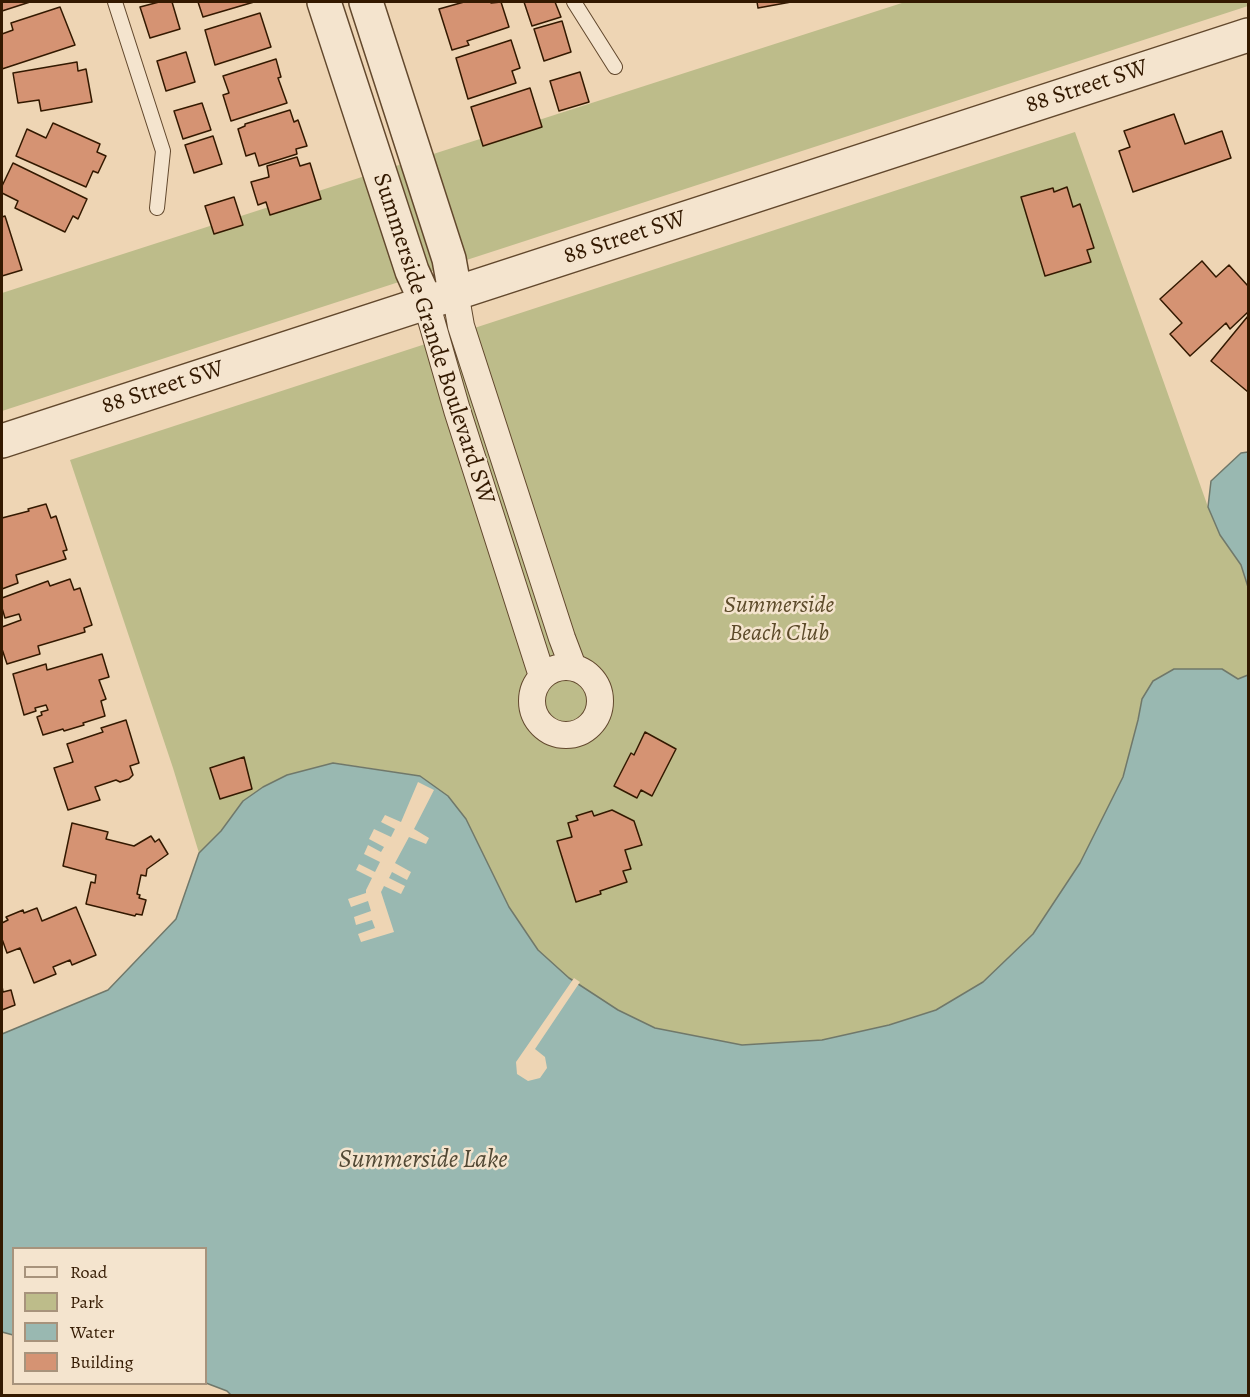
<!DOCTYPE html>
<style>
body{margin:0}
#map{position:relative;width:1250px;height:1397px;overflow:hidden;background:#eed5b4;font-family:Alegreya,serif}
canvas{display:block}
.frame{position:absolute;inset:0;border:3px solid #331900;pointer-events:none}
.legend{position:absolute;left:12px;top:1247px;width:195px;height:138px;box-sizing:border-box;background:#f4e4ce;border:2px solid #a7937c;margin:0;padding:8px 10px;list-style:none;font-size:18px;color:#331900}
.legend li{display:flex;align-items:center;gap:12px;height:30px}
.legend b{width:30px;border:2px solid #a7937c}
</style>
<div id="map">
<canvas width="1250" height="1397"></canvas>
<div class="frame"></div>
<ul class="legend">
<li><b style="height:8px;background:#f4e4ce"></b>Road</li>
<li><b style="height:16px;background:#bdbc8a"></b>Park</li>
<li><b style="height:16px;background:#99b8b1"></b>Water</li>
<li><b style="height:16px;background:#d59373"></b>Building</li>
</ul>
</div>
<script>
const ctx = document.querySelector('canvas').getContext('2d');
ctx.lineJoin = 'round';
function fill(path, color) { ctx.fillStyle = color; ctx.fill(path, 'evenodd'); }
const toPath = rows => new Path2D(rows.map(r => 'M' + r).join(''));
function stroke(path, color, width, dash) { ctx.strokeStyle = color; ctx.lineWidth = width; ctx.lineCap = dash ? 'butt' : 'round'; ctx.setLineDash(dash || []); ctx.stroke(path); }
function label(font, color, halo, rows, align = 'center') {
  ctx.font = font + ' Alegreya,serif'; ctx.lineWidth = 5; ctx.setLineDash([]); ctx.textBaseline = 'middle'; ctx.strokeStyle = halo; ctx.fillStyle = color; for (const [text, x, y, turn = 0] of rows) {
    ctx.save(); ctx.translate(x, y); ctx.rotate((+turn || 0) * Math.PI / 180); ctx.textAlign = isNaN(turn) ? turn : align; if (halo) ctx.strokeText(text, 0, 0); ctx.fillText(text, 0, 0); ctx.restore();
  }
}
const green = toPath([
 [905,2,1248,2,1248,6,2,411,2,293],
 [1075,132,1208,507,1220,535,1241,565,1248,587,1248,675,1238,679,1222,669,1142,699,1138,720,1123,777,1080,863,1033,934,983,982,936,1010,889,1025,822,1040,742,1045,655,1028,618,1010,568,978,538,950,509,907,466,819,420,776,363,767,334,763,243,801,221,831,199,853,173,768,70,460]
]);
const water = toPath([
 [1248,452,1248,587,1241,565,1220,535,1208,507,1211,481,1241,453,1248,452],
 [1174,669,1222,669,1238,679,1248,675,1248,1395,231,1395,227,1391,206,1383,206,1248,14,1248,13,1335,2,1332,2,1034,108,990,176,919,199,853,221,831,243,801,263,787,287,775,333,763,420,776,448,796,466,819,509,907,538,950,569,978,618,1010,655,1028,742,1045,822,1040,889,1025,936,1010,983,982,1033,934,1080,863,1123,777,1138,720,1142,699,1153,681,1174,669]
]);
const pier = toPath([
 [418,782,434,790,414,829,429,838,426,844,409,837,395,863,411,872,407,880,392,872,389,878,405,886,401,894,384,886,381,892,394,932,361,942,358,934,375,928,372,920,356,925,354,917,371,911,368,901,351,907,348,899,366,893,366,890,372,878,356,870,359,864,375,872,380,862,364,854,368,845,381,852,384,847,369,839,374,829,391,837,395,829,381,822,385,815,401,822],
 [574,978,580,982,535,1049,545,1057,547,1068,540,1078,528,1081,517,1074,516,1062]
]);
const building = toPath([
 [2,2,30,2,2,11,2,2],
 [159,2,172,2,180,29,150,38,140,7,159,2],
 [198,2,254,2,203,17,198,2],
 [464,2,491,2,491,3,501,2,509,27,467,41,469,45,452,50,439,9,464,2],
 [524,2,555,2,561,17,532,26,524,2],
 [757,2,791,2,758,8,757,2],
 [60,7,75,45,2,69,2,34,13,30,11,23,60,7],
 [260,13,271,47,215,65,205,30,260,13],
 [562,21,571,52,544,61,534,29,562,21],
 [511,40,520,68,512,71,516,83,468,99,456,58,511,40],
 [186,52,195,82,166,91,157,61,186,52],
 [276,59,281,77,278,78,287,103,231,121,223,95,229,93,223,76,276,59],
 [77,62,78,71,86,69,92,102,41,111,39,100,18,103,13,73,77,62],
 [580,72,589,102,559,111,550,81,580,72],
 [530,88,542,127,483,146,471,107,530,88],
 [202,103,211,130,183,139,174,111,202,103],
 [290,110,294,122,298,120,307,146,296,149,297,154,259,166,255,153,246,156,238,129,245,126,245,124,290,110],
 [1174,114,1185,144,1222,131,1231,158,1133,192,1119,151,1130,147,1124,131,1174,114],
 [53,123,100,144,97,152,106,156,98,173,93,171,86,187,16,156,27,129,46,138,53,123],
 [213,136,222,164,194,173,185,145,213,136],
 [297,157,300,166,310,163,321,199,270,215,266,202,258,205,251,182,269,177,267,166,297,157],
 [13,163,87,199,78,219,73,216,65,232,15,208,18,201,2,193,2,186,13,163],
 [1067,187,1073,207,1080,204,1094,248,1087,250,1091,262,1045,276,1021,197,1053,188,1054,192,1067,187],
 [234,197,243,225,214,234,205,206,234,197],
 [5,216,22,270,2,276,2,217,5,216],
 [1202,261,1216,277,1229,265,1248,286,1248,312,1230,329,1226,323,1190,356,1170,334,1182,323,1160,299,1202,261],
 [1248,316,1248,392,1211,361,1248,316],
 [46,504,51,518,56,516,67,550,63,551,66,559,16,575,18,583,2,589,2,518,29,511,28,509,46,504],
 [70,579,74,590,80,588,92,625,84,628,85,632,38,646,40,654,7,664,2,649,2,627,21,620,19,614,5,618,2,608,2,598,48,581,50,586,70,579],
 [102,654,109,677,99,680,106,699,101,701,105,716,83,723,84,725,64,731,63,729,43,735,37,717,42,715,41,712,48,710,46,705,35,708,36,711,24,715,13,674,46,664,47,670,102,654],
 [126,720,139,763,130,766,133,775,129,779,120,782,116,780,95,787,100,800,68,810,54,768,73,762,67,744,103,732,101,728,126,720],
 [645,732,676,749,652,796,641,790,637,798,614,786,631,753,634,755,645,732],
 [244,757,252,789,220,799,210,768,244,757],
 [612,810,634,821,642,845,625,850,631,869,623,871,627,882,600,891,601,894,576,902,557,841,572,837,568,823,578,820,576,816,592,811,594,816,612,810],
 [72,823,108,832,106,839,134,846,151,836,155,842,159,839,168,854,147,869,146,876,141,875,137,894,140,895,139,898,146,900,142,915,136,914,135,916,86,904,91,882,95,883,96,875,63,866,72,823],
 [76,907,96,955,72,965,70,960,53,967,56,974,34,983,20,948,7,953,2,939,2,923,8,920,6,917,23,910,24,913,37,908,42,921,76,907],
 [2,986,3,992,11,990,15,1005,2,1010,2,986]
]);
const service = toPath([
 [115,2,163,151,157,208],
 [574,2,615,67]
]);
const minor = toPath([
 [455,292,461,326,485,400,562,638,573,667],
 [426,302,457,410,542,676],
 '532 701a34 34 0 1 1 68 0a34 34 0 1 1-68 0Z'
]);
const tertiary = toPath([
 [324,2,412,271,426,302],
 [366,2,449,259,455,292],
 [2,441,1248,35]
]);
const streetNames = [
 ["88 Street SW",1087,87,-18],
 ["88 Street SW",625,238,-18],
 ["Summerside Grande Boulevard SW",433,339,72],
 ["88 Street SW",163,388,-18]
];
const parkNames = [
 ["Summerside",779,606],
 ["Beach Club",779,634]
];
const waterNames = [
 ["Summerside Lake",423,1161]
];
fill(green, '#bdbc8a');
fill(water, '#99b8b1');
stroke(water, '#70786a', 1.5);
fill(pier, '#eed5b4');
fill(building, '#d59373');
stroke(building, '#331900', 1.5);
stroke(service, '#62482d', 16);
stroke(minor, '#62482d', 28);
stroke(tertiary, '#62482d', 36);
stroke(service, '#f4e4ce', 14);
stroke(minor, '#f4e4ce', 26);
stroke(tertiary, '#f4e4ce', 33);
label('24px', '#331900', '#f4e4ce', streetNames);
label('italic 24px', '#5c4a29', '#f4e4ce', parkNames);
label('italic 26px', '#524935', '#f4e4ce', waterNames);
</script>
